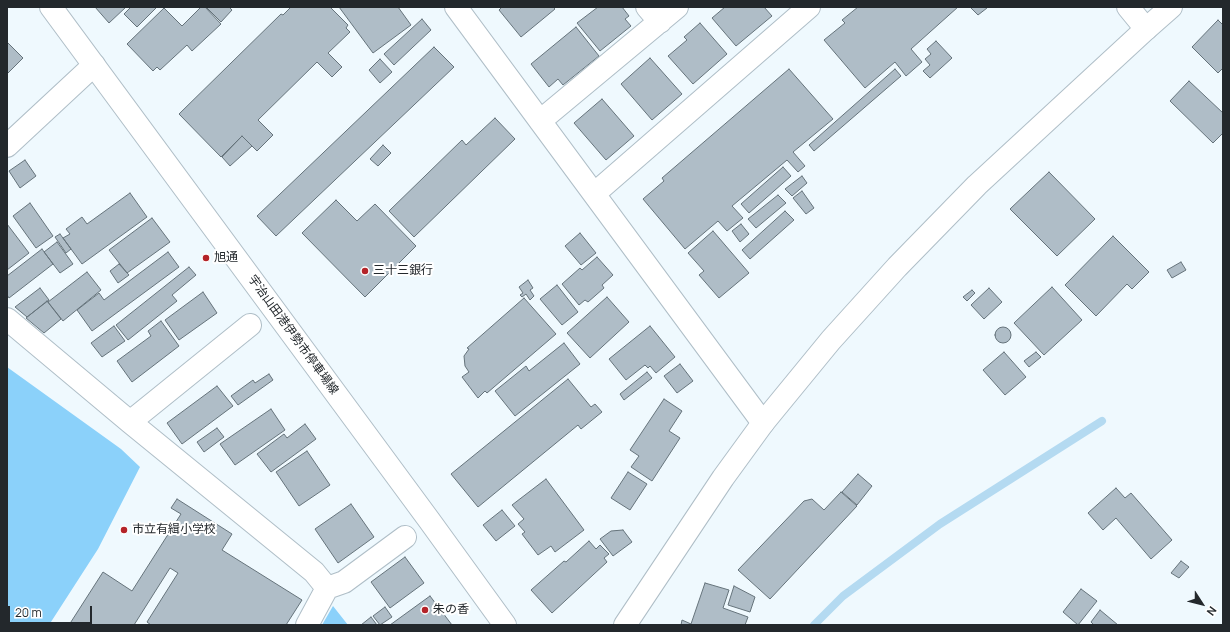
<!DOCTYPE html>
<meta charset="utf-8">
<style>
body{margin:0}
#map{position:relative;width:1230px;height:632px;overflow:hidden;background:#eff9fe;font-family:Manrope,sans-serif}
canvas{display:block}
.frame{position:absolute;inset:0;border:8px solid #23282c;pointer-events:none}
.north{position:absolute;left:1182px;top:584px;width:40px;height:40px;-webkit-text-stroke:3px #fff;paint-order:stroke;rotate:126deg;font-size:11px;font-weight:700;line-height:16px;text-align:center;color:#23282c}
.north::after{content:'';display:block;margin:auto;width:14px;height:18px;background:#23282c;clip-path:polygon(50% 0,100% 100%,50% 72%,0 100%)}
.scale{position:absolute;left:8px;top:606px;width:84px;height:18px;box-sizing:border-box;border:2px solid #23282c;border-top:0;padding-left:5px;font-size:12px;line-height:14px;white-space:nowrap;color:#23282c;-webkit-text-stroke:3px #fff;paint-order:stroke}
</style>
<div id="map">
<canvas width="1230" height="632"></canvas>
<div class="frame"></div>
<div class="north">N</div>
<div class="scale">20 m</div>
</div>
<script>
const ctx = document.querySelector('canvas').getContext('2d');
ctx.lineJoin = 'round';
function fill(path, color) { ctx.fillStyle = color; ctx.fill(path, 'evenodd'); }
const toPath = rows => new Path2D(rows.map(r => 'M' + r).join(''));
function stroke(path, color, width, dash) { ctx.strokeStyle = color; ctx.lineWidth = width; ctx.lineCap = dash ? 'butt' : 'round'; ctx.setLineDash(dash || []); ctx.stroke(path); }
function label(font, color, halo, rows, align = 'center') {
  ctx.font = font + ' Manrope,"Noto Sans JP",sans-serif'; ctx.lineWidth = 4; ctx.setLineDash([]); ctx.textBaseline = 'middle'; ctx.strokeStyle = halo; ctx.fillStyle = color; for (const [text, x, y, turn = 0] of rows) {
    ctx.save(); ctx.translate(x, y); ctx.rotate((+turn || 0) * Math.PI / 180); ctx.textAlign = isNaN(turn) ? turn : align; if (halo) ctx.strokeText(text, 0, 0); ctx.fillText(text, 0, 0); ctx.restore();
  }
}
const green = toPath([
 [7,367,121,449,140,467,98,549,49,625,7,625],
 [333,606,348,625,322,625]
]);
const stream = toPath([
 [814,625,843,596,940,524,1102,421]
]);
const building = toPath([
 [95,7,126,7,109,23,95,7],
 [131,7,157,7,137,27,124,14,131,7],
 [201,7,205,7,221,24,192,51,187,45,160,70,157,67,153,71,127,44,164,8,182,26,201,7],
 [206,7,229,7,232,10,221,22,206,7],
 [291,7,330,7,348,25,346,28,350,32,328,53,342,67,332,77,317,62,258,120,273,135,257,151,242,136,221,157,179,114,281,14,283,15,291,7],
 [339,7,398,7,411,25,373,53,339,7],
 [502,7,553,7,555,9,521,37,499,10,502,7],
 [598,7,622,7,629,16,625,19,631,26,600,51,577,23,598,7],
 [725,7,764,7,772,16,736,46,712,18,725,7],
 [858,7,958,7,911,49,922,62,906,76,895,62,865,88,824,40,845,23,842,20,858,7],
 [970,7,986,7,987,8,978,15,970,7],
 [422,19,431,30,394,65,384,54,422,19],
 [1218,20,1223,25,1223,68,1218,73,1192,47,1218,20],
 [700,23,727,54,693,84,668,56,687,40,684,37,700,23],
 [576,27,599,56,563,85,558,79,549,87,531,64,576,27],
 [936,41,952,58,930,78,923,71,930,65,925,59,931,54,927,49,936,41],
 [7,42,23,58,7,74,7,42],
 [434,47,454,67,276,236,257,216,434,47],
 [650,58,682,94,652,120,621,84,650,58],
 [380,59,392,72,380,83,369,70,380,59],
 [789,69,833,119,793,152,805,166,798,172,787,160,732,206,743,218,727,231,718,221,685,249,643,199,664,181,662,178,789,69],
 [895,69,901,76,814,151,809,145,895,69],
 [1189,81,1223,113,1223,133,1213,143,1170,101,1189,81],
 [602,99,634,136,606,160,574,123,602,99],
 [495,118,515,139,414,237,389,211,462,140,466,145,495,118],
 [242,136,252,146,230,166,222,157,242,136],
 [383,145,391,153,378,166,370,159,383,145],
 [25,160,36,176,20,188,9,171,25,160],
 [783,167,791,176,749,213,741,204,783,167],
 [1049,172,1095,219,1057,256,1010,209,1049,172],
 [802,176,807,183,792,196,785,189,802,176],
 [802,191,814,208,806,214,793,198,802,191],
 [130,193,147,217,82,264,63,238,70,234,66,229,82,217,87,224,130,193],
 [778,195,786,203,756,228,748,219,778,195],
 [336,200,357,221,375,204,416,246,365,297,302,233,336,200],
 [30,203,53,236,36,248,13,216,30,203],
 [785,211,794,220,750,259,742,250,785,211],
 [152,218,170,242,127,273,109,250,152,218],
 [7,224,29,253,7,270,7,224],
 [741,224,749,234,740,242,732,231,741,224],
 [713,231,749,273,719,298,699,275,704,271,688,253,713,231],
 [580,233,596,253,581,265,565,246,580,233],
 [60,234,71,249,66,253,55,237,60,234],
 [1113,236,1149,272,1132,289,1127,284,1096,316,1065,285,1113,236],
 [57,242,73,264,60,273,44,252,57,242],
 [42,249,53,264,9,298,7,295,7,276,42,249],
 [168,252,179,267,92,331,77,310,99,293,104,300,168,252],
 [597,257,613,275,602,285,604,288,588,302,585,300,579,305,562,284,580,268,582,270,597,257],
 [1181,262,1186,270,1172,278,1167,270,1181,262],
 [119,264,129,275,118,283,110,271,119,264],
 [189,267,196,275,172,295,177,301,128,340,116,325,189,267],
 [87,272,101,290,63,321,48,302,87,272],
 [528,280,533,288,530,290,534,296,530,300,526,294,522,297,520,295,523,293,519,287,528,280],
 [557,285,578,312,562,325,540,299,557,285],
 [1052,287,1082,320,1044,355,1014,323,1052,287],
 [40,288,49,300,27,317,15,307,40,288],
 [989,288,1002,302,984,319,971,305,989,288],
 [972,290,975,293,967,301,963,297,972,290],
 [203,292,217,313,179,340,165,320,203,292],
 [607,297,629,322,590,358,567,333,607,297],
 [524,298,556,334,487,393,485,391,478,398,462,377,469,372,465,366,464,356,469,349,467,348,524,298],
 [47,301,61,319,44,333,26,318,47,301],
 [161,321,179,346,132,382,117,361,151,336,148,331,161,321],
 [114,326,125,341,102,357,91,343,114,326],
 [650,326,675,357,656,373,650,366,648,368,645,365,626,380,609,359,650,326],
 '995 335a8 8 0 1 1 16 0a8 8 0 1 1-16 0Z',
 [564,343,580,364,515,416,495,391,526,366,529,371,564,343],
 [1004,352,1026,377,1005,395,983,370,1004,352],
 [1036,352,1041,357,1029,367,1024,361,1036,352],
 [680,364,693,381,677,393,664,376,680,364],
 [647,372,652,378,624,400,620,394,647,372],
 [269,374,273,380,238,405,231,396,253,380,255,383,269,374],
 [568,379,591,407,595,404,602,412,581,429,578,425,478,507,451,474,568,379],
 [217,386,233,406,182,444,167,423,217,386],
 [664,399,682,411,669,431,680,438,652,481,631,467,639,456,630,450,664,399],
 [271,409,285,430,235,465,220,444,271,409],
 [305,424,316,439,271,472,257,454,284,434,287,438,305,424],
 [217,428,224,437,204,452,197,442,217,428],
 [307,451,330,485,299,506,276,472,307,451],
 [628,472,647,484,630,510,611,498,628,472],
 [858,474,872,486,857,505,842,492,858,474],
 [546,479,584,530,555,552,551,546,538,555,522,534,525,532,518,524,524,519,512,505,546,479],
 [1116,488,1125,498,1131,493,1172,540,1151,559,1116,518,1103,530,1088,513,1116,488],
 [841,492,857,506,770,599,738,570,804,501,812,499,824,510,841,492],
 [177,499,232,534,222,550,302,600,286,625,151,625,147,622,178,573,170,568,134,625,69,625,103,572,132,591,181,514,171,508,177,499],
 [351,504,374,537,338,563,315,529,351,504],
 [502,510,515,526,496,541,483,525,502,510],
 [623,530,632,542,613,556,600,539,611,531,623,530],
 [589,541,596,549,600,545,609,554,604,558,607,562,552,613,531,590,564,561,566,562,589,541],
 [405,557,424,583,390,608,371,582,405,557],
 [1181,561,1189,567,1179,578,1171,573,1181,561],
 [705,583,729,590,723,608,748,617,745,625,681,625,682,620,691,624,705,583],
 [734,586,755,597,750,612,728,605,734,586],
 [1081,589,1097,601,1078,625,1063,612,1081,589],
 [430,596,452,625,390,625,430,596],
 [385,607,392,617,380,625,373,616,385,607],
 [1100,610,1118,625,1094,625,1091,622,1100,610],
 [371,617,377,625,361,625,371,617]
]);
const minor = toPath([
 [456,7,763,423],
 [647,7,660,22],
 [1128,7,1146,29],
 [540,121,677,7],
 [7,146,94,65],
 [594,194,809,7],
 [7,319,130,422,314,572,327,588],
 [130,422,250,325],
 [307,625,327,588,344,582,405,537]
]);
const tertiary = toPath([
 [625,625,723,478,763,423,831,340,897,267,977,185,1146,29,1171,7]
]);
const secondary = toPath([
 [51,7,429,520,505,625]
]);
const markers = [
 [206,258,4,"#b42328"],
 [365,271,4,"#b42328"],
 [124,530,4,"#b42328"],
 [425,610,4,"#b42328"]
];
const poiNames = [
 ["旭通",214,258],
 ["三十三銀行",373,271],
 ["市立有緝小学校",132,530],
 ["朱の香",433,610]
];
const streetNames = [
 ["宇治山田港伊勢市停車場線",293,335,54]
];
fill(green, '#8bd1fa');
stroke(stream, '#b4daf1', 8);
fill(building, '#afbdc7');
stroke(building, '#65737b', 1);
stroke(minor, '#afbec7', 24);
stroke(tertiary, '#afbec7', 24);
stroke(secondary, '#afbec7', 24);
stroke(minor, '#fff', 22);
stroke(tertiary, '#fff', 22);
stroke(secondary, '#fff', 22);
for (const [x, y, r, color] of markers) { const dot = new Path2D(); dot.arc(x, y, r, 0, 2 * Math.PI); ctx.fillStyle = color; ctx.fill(dot); stroke(dot, '#fff', 1.5); }
label('12px', '#23282c', '#fff', poiNames, 'left');
label('12px', '#23282c', '#fff', streetNames);
</script>
